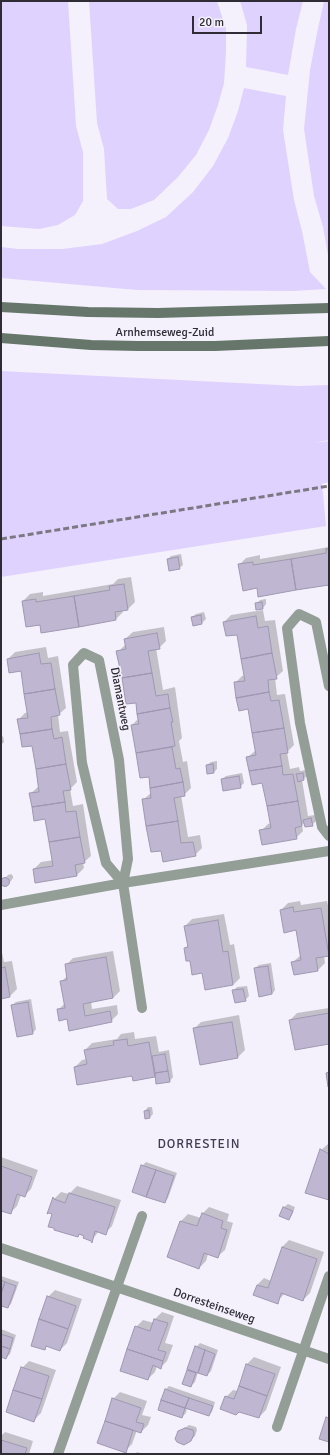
<!DOCTYPE html>
<style>
body{margin:0}
#map{position:relative;width:330px;height:1455px;overflow:hidden;background:#f4f1fc;font-family:Signika,sans-serif}
canvas{display:block}
.frame{position:absolute;inset:0;border:2px solid #2f2c36;pointer-events:none}
.scale{position:absolute;left:192px;top:16px;width:70px;height:18px;box-sizing:border-box;border:2px solid #2f2c36;border-top:0;padding-left:5px;font-size:12px;line-height:14px;white-space:nowrap;color:#2f2c36;-webkit-text-stroke:3px #f4f1fc;paint-order:stroke}
</style>
<div id="map">
<canvas width="330" height="1455"></canvas>
<div class="frame"></div>
<div class="scale">20 m</div>
</div>
<script>
const ctx = document.querySelector('canvas').getContext('2d');
ctx.lineJoin = 'round';
function fill(path, color) { ctx.fillStyle = color; ctx.fill(path, 'evenodd'); }
const toPath = rows => new Path2D(rows.map(r => 'M' + r).join(''));
function stroke(path, color, width, dash) { ctx.strokeStyle = color; ctx.lineWidth = width; ctx.lineCap = dash ? 'butt' : 'round'; ctx.setLineDash(dash || []); ctx.stroke(path); }
function label(font, color, halo, rows, align = 'center') {
  ctx.font = font + ' Signika,sans-serif'; ctx.lineWidth = 3.5; ctx.setLineDash([]); ctx.textBaseline = 'middle'; ctx.strokeStyle = halo; ctx.fillStyle = color; for (const [text, x, y, turn = 0] of rows) {
    ctx.save(); ctx.translate(x, y); ctx.rotate((+turn || 0) * Math.PI / 180); ctx.textAlign = isNaN(turn) ? turn : align; if (halo) ctx.strokeText(text, 0, 0); ctx.fillText(text, 0, 0); ctx.restore();
  }
}
const green = toPath([
 [1,1,68,1,76,126,83,152,83,201,75,215,58,225,39,229,1,226],
 [89,1,217,1,226,29,226,53,224,83,218,105,209,130,196,155,178,177,154,200,131,209,118,209,107,199,104,149,97,123],
 [240,1,303,1,296,29,288,75,246,67,247,25],
 [324,1,329,1,329,261,323,227,314,196,304,129,310,70,317,33],
 [244,88,286,96,283,130,294,200,302,231,310,272,326,289,294,291,137,290,1,278,1,247,18,249,62,249,102,244,137,231,166,217,193,192,213,166,228,138,238,111],
 [1,371,298,386,329,385,329,440,314,443,329,441,329,482,322,484,326,526,1,577]
]);
const shadow = toPath([
 [329,547,329,584,257,587,239,565,246,558,260,555,260,559],
 [181,554,183,565,179,568,168,559,171,556],
 [131,577,135,602,128,609,122,610,123,612,116,619,41,624,23,601,30,594,43,592,43,596,113,584,118,579],
 [266,599,266,604,263,608,257,609,256,604,260,600],
 [263,610,265,621,275,620,283,671,275,678,277,695,285,694,294,745,287,752,290,769,299,767,300,771,306,770,307,776,302,780,308,816,315,815,316,821,312,825,305,822,302,825,303,831,296,838,261,831,268,824,271,823,263,781,248,757,256,750,249,708,235,683,242,676,245,675,238,633,224,622,231,615],
 [204,612,206,619,202,623,194,624,192,617,196,614],
 [164,627,166,641,159,648,156,648,163,690,175,687,182,738,179,741,183,762,187,761,191,788,184,795,181,795,188,837,200,835,202,848,195,855,162,849,143,800,152,792,149,776,141,777,132,725,139,718,136,701,118,652,126,644,125,639,133,632],
 [46,647,48,658,58,656,66,708,58,715,60,732,68,731,77,782,70,789,73,806,83,804,91,856,83,863,84,868,77,875,36,882,34,869,41,862,54,860,46,818,30,794,39,786,33,745,18,720,25,713,28,712,22,670,10,672,8,659,15,652],
 [3,736,4,742,1,745,1,737],
 [217,761,217,769,214,772,207,765,211,762],
 [242,773,244,783,240,787,222,779,226,776],
 [11,874,13,876,13,878,11,881,7,884,3,884,2,881,8,875],
 [300,901,301,905,327,901,329,910,329,954,324,956,325,963,318,970,293,962,301,955,297,929,281,910,288,903],
 [224,914,230,945,234,944,240,978,233,985,203,972,185,949,188,945,185,926,192,919],
 [1,948,4,962,12,961,17,989,10,996,1,998],
 [113,951,120,991,113,998,91,1001,92,1009,117,1005,118,1014,111,1021,68,1018,58,1010,65,1003,61,982,68,975,66,965,73,958],
 [271,963,275,990,272,994,255,968,259,965],
 [247,986,249,996,245,1000,233,991,237,987],
 [31,999,36,1029,33,1033,12,1005,16,1002],
 [329,1008,329,1043,290,1020,297,1013],
 [239,1015,245,1050,238,1057,194,1029,201,1022],
 [134,1032,135,1039,156,1036,159,1052,169,1050,173,1077,170,1081,156,1076,134,1080,133,1075,75,1067,82,1060,87,1059,85,1050,92,1043,117,1039,121,1034],
 [148,1107,152,1107,153,1114,150,1117,145,1111],
 [328,1144,329,1144,329,1199,320,1151],
 [1,1157,38,1170,31,1189,24,1196,21,1195,17,1206,10,1213,1,1210],
 [146,1162,177,1173,168,1198,165,1202,142,1166],
 [77,1186,121,1200,112,1226,105,1233,99,1231,92,1240,80,1234,78,1236,54,1214,54,1199,61,1192,69,1194],
 [288,1204,295,1207,292,1215,289,1219,281,1215,284,1207],
 [209,1207,229,1214,227,1221,233,1223,225,1250,217,1257,208,1254,206,1261,199,1268,181,1221,188,1214,201,1218,202,1214],
 [289,1240,324,1252,310,1293,303,1300,285,1293,277,1302,257,1285,264,1278,271,1281,282,1247],
 [1,1276,19,1282,11,1304,7,1307,1,1305],
 [55,1290,82,1299,67,1343,60,1350,48,1345,44,1349,48,1297],
 [162,1312,174,1316,165,1343,173,1345,167,1361,160,1368,157,1366,155,1372,148,1379,136,1327,143,1320,154,1323,155,1319],
 [1,1329,16,1335,10,1354,6,1358,1,1356],
 [200,1343,218,1350,211,1371,207,1375,198,1372,195,1382,191,1386,187,1370,196,1347],
 [254,1357,281,1367,266,1410,259,1417,239,1410,226,1397,233,1390,238,1391,247,1364],
 [29,1361,56,1370,41,1413,34,1420,22,1368],
 [169,1386,215,1402,212,1412,208,1415,187,1408,186,1413,182,1417,165,1390],
 [120,1392,147,1401,142,1415,151,1417,148,1425,141,1432,137,1430,132,1444,125,1451,113,1399],
 [189,1425,196,1427,197,1430,195,1436,191,1440,179,1432],
 [5,1432,33,1441,29,1454,1,1454,1,1436],
 [137,1452,143,1454,135,1454]
]);
const building = toPath([
 [326,549,329,549,329,585,296,590,291,559,326,553,326,549],
 [178,557,180,569,169,571,167,559,178,557],
 [291,559,296,590,258,597,257,588,243,591,238,564,253,562,253,565,291,559],
 [124,584,128,610,115,612,116,620,79,627,74,596,110,590,109,586,124,584],
 [74,596,79,627,41,633,40,625,26,627,22,601,36,599,36,602,74,596],
 [262,602,263,609,256,610,255,603,262,602],
 [201,615,202,624,193,626,191,617,201,615],
 [256,616,258,628,268,626,272,653,241,659,237,635,226,636,223,622,256,616],
 [157,633,160,649,148,651,152,673,122,678,116,651,126,649,124,639,157,633],
 [39,653,41,664,51,663,55,689,24,694,21,671,9,673,7,659,39,653],
 [272,653,277,679,268,680,269,692,236,698,234,682,245,681,241,659,272,653],
 [152,673,156,696,168,694,170,708,137,714,136,703,126,704,122,678,152,673],
 [55,689,60,715,51,717,52,729,20,734,17,719,28,718,24,694,55,689],
 [269,692,271,701,279,700,284,728,252,733,248,709,239,711,236,698,269,692],
 [170,708,173,722,171,722,175,746,136,753,131,725,139,724,137,714,170,708],
 [284,728,288,753,280,754,282,766,249,771,246,757,256,755,252,733,284,728],
 [52,729,54,739,62,737,66,764,36,769,32,746,22,747,20,734,52,729],
 [172,747,176,769,180,768,183,782,150,788,149,777,140,778,136,753,172,747],
 [66,764,71,790,63,791,65,802,32,807,29,793,39,792,36,769,66,764],
 [213,764,214,773,207,774,206,765,213,764],
 [282,766,283,775,293,774,298,801,267,806,262,783,252,785,249,771,282,766],
 [303,773,304,780,298,782,296,774,303,773],
 [239,776,241,788,223,791,221,779,239,776],
 [183,782,185,796,174,798,178,821,146,826,142,799,151,798,150,788,183,782],
 [298,801,302,826,295,828,297,839,262,845,259,830,271,828,267,806,298,801],
 [65,802,66,812,76,811,80,837,49,842,45,819,34,821,32,807,65,802],
 [311,818,313,826,305,827,303,820,311,818],
 [178,821,181,843,193,842,196,856,163,862,161,851,151,852,146,826,178,821],
 [80,837,85,863,75,865,77,876,35,883,33,869,53,866,49,842,80,837],
 '0.5 882a4.5 4.5 0 1 1 9 0a4.5 4.5 0 1 1-9 0Z',
 [293,907,294,912,321,908,329,956,316,958,318,971,294,975,291,962,301,960,296,930,284,933,280,910,293,907],
 [218,920,223,952,228,951,233,985,205,990,202,973,192,975,190,961,186,961,184,948,188,947,184,926,218,920],
 [106,957,113,998,83,1004,85,1016,110,1011,112,1022,69,1031,67,1019,59,1021,57,1009,65,1008,60,981,67,980,65,964,106,957],
 [268,966,272,994,259,997,254,968,268,966],
 [5,967,10,997,1,999,1,968,5,967],
 [243,989,246,1001,235,1003,232,990,243,989],
 [28,1002,33,1034,17,1037,11,1005,28,1002],
 [329,1013,329,1044,295,1050,289,1020,329,1013],
 [232,1022,238,1058,200,1065,193,1028,232,1022],
 [127,1039,128,1046,149,1042,155,1077,133,1081,132,1076,77,1085,74,1067,87,1064,84,1050,114,1045,113,1041,127,1039],
 [165,1054,168,1071,155,1073,152,1056,165,1054],
 [168,1071,170,1082,156,1084,155,1073,168,1071],
 [329,1072,329,1087,328,1087,326,1073,329,1072],
 [149,1110,150,1118,145,1119,144,1111,149,1110],
 [320,1149,329,1154,329,1200,305,1193,320,1149],
 [141,1165,156,1170,146,1197,132,1192,141,1165],
 [1,1166,32,1177,25,1197,17,1194,11,1214,1,1211,1,1166],
 [156,1170,174,1176,165,1203,146,1197,156,1170],
 [69,1193,115,1207,106,1235,95,1231,92,1243,91,1241,83,1238,84,1236,79,1234,78,1237,54,1230,54,1228,49,1227,48,1227,52,1214,49,1213,47,1214,53,1197,54,1199,65,1203,69,1193],
 [283,1207,293,1211,289,1220,279,1216,283,1207],
 [202,1213,223,1221,221,1228,227,1230,218,1258,204,1253,199,1269,167,1257,180,1221,197,1226,202,1213],
 [282,1247,317,1259,303,1301,281,1293,278,1304,253,1295,257,1285,268,1288,282,1247],
 [1,1280,5,1282,1,1294,1,1280],
 [5,1282,16,1286,8,1308,1,1306,1,1294,5,1282],
 [47,1296,76,1306,68,1329,39,1319,47,1296],
 [39,1319,68,1329,60,1351,46,1346,45,1350,31,1346,39,1319],
 [154,1319,168,1323,158,1350,166,1352,163,1361,127,1349,135,1326,150,1331,154,1319],
 [1,1334,13,1338,10,1349,1,1346,1,1334],
 [1,1346,10,1349,6,1359,1,1357,1,1346],
 [195,1346,205,1350,198,1373,187,1369,195,1346],
 [127,1349,163,1361,161,1369,153,1365,148,1380,120,1371,127,1349],
 [205,1350,215,1354,207,1376,198,1373,205,1350],
 [246,1364,275,1374,267,1396,239,1386,246,1364],
 [21,1367,49,1376,42,1399,13,1390,21,1367],
 [187,1370,196,1373,191,1387,182,1384,187,1370],
 [239,1386,267,1396,259,1418,239,1412,236,1415,220,1409,225,1396,234,1399,239,1386],
 [165,1389,189,1398,185,1408,161,1400,165,1389],
 [13,1390,42,1399,34,1422,6,1412,13,1390],
 [112,1398,141,1408,136,1422,144,1424,141,1433,105,1421,112,1398],
 [189,1398,213,1406,209,1416,185,1408,189,1398],
 [161,1400,185,1408,182,1418,158,1410,161,1400],
 [326,1417,329,1418,329,1442,319,1439,326,1417],
 [105,1421,133,1430,126,1453,97,1443,105,1421],
 [185,1428,193,1430,194,1434,191,1441,184,1445,177,1442,175,1439,178,1431,185,1428],
 [1,1440,27,1448,25,1454,1,1454,1,1440]
]);
const street = toPath([
 [329,686,316,622,299,614,287,628,300,723,322,827,329,836],
 [123,883,106,863,82,763,73,665,84,653,99,660,119,760,128,859,123,883,142,1008],
 [1,905,123,883,329,851],
 [1,1248,329,1359],
 [277,1427,329,1276],
 [58,1454,142,1216]
]);
const secondary = toPath([
 [1,307,88,312,158,313,329,308],
 [1,338,91,345,138,346,215,346,329,341]
]);
const rail = toPath([
 [1,539,329,486]
]);
const streetNames = [
 ["Arnhemseweg-Zuid",165,333],
 ["Diamantweg",120,699,79],
 ["Dorresteinseweg",214,1306,19]
];
const neighbourhoodNames = [
 ["DORRESTEIN",199,1145]
];
fill(green, '#e0d2fe');
fill(shadow, '#0003');
fill(building, '#bfb6d1');
stroke(building, '#9f97b1', 1);
stroke(street, '#939e96', 10);
stroke(secondary, '#66766a', 10);
stroke(rail, '#7b7882', 3, [6, 3]);
label('12px', '#2f2c36', '#f4f1fc', streetNames);
ctx.letterSpacing = '1px';
label('13px', '#423b51', '#f4f1fc', neighbourhoodNames);
ctx.letterSpacing = '0px';
</script>
